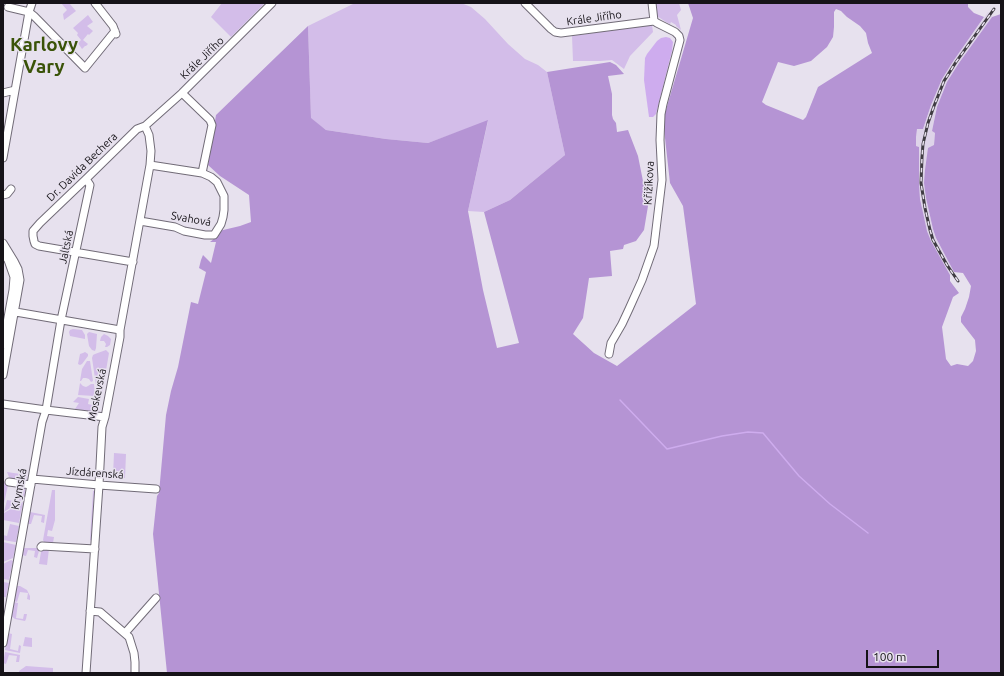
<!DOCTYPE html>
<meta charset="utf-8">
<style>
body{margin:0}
#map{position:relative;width:1004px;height:676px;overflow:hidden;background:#e7e1ee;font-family:Ubuntu,sans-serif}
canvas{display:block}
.frame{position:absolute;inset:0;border:4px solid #161318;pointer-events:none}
.scale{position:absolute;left:866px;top:650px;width:73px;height:18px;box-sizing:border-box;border:2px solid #161318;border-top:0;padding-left:5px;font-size:12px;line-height:14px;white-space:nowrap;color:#161318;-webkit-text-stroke:3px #e7e1ee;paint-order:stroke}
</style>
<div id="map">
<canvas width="1004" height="676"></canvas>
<div class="frame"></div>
<div class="scale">100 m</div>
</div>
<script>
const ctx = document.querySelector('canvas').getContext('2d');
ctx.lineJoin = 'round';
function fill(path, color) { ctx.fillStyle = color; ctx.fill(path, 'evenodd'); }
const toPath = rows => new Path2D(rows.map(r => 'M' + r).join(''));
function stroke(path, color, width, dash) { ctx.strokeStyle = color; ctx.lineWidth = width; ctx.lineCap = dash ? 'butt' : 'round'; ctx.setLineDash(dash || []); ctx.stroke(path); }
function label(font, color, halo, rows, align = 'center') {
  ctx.font = font + ' Ubuntu,sans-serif'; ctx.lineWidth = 3; ctx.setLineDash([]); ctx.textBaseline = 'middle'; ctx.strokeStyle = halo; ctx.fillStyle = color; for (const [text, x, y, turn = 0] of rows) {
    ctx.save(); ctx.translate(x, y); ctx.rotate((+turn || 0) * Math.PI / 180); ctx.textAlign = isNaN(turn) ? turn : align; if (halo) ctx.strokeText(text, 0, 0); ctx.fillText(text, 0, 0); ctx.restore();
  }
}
const built = toPath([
 [988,12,992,15,992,17,959,63,937,107,932,131,935,133,934,145,924,183,926,198,933,229,936,238,954,272,950,275,931,241,927,231,922,209,919,183,919,147,916,146,916,137,917,128,923,129,931,105,942,79,954,60]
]);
const green = toPath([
 [61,3,69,3,76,11,64,20,63,14,67,10],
 [222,3,231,3,233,4,234,3,265,3,231,37,211,17],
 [355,3,461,3,471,7,485,19,508,44,525,59,538,65,547,72,565,155,510,200,484,212,468,211,488,121,428,143,386,139,326,130,311,119,308,26],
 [655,3,679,3,681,10,677,15,681,30,676,26,676,25,671,22,670,24,666,22,657,16],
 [88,15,93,22,87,26,93,31,89,35,88,34,83,40,88,44,86,46,85,46,82,49,78,43,81,40,77,35,78,33,73,28],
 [652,25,653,32,630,56,624,69,612,60,600,61,573,61,572,36],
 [73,329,82,330,85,335,85,339,70,336,69,332,70,330],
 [89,332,97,334,96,348,95,351,92,350,89,346,87,334],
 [104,334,108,336,111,339,110,345,107,347,105,347,106,344,104,341,100,341,101,337],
 [106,350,109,353,102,394,100,395,97,392,92,358,93,355,95,354],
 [85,352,88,354,88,356,82,364,80,365,78,364,80,354,83,353],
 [87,361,90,361,93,381,91,382,89,379,86,378,83,378,81,381,80,381,82,369],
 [80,383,83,386,86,387,88,386,91,384,94,384,95,394,94,396,78,395],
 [78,397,89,399,88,404,96,406,95,412,75,409,79,403,73,402],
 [114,453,126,454,125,478,113,477],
 [7,472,27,475,26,481,13,479,9,477],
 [4,482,8,485,3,508,3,486],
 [18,488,23,489,25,488,25,490,24,499,4,512,7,500,19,502,21,491,18,490],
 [52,490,55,490,55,520,52,531,48,530,47,536,54,537,53,543,44,542,43,540],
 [93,491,95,491,94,495,92,541,90,540],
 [23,502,19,523,3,520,3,514,4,513],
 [30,512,45,515,44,523,41,522,42,516,34,515,31,524,28,524],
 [10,524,19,526,16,542,15,542,3,540,3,535,7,536],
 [3,542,16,545,13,558,3,562],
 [23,548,37,548,39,551,37,558,34,557,35,551,28,550,26,556,22,555],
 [42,549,49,549,47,565,39,564,41,552],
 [11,560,13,561,9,580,3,579,3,564],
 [3,582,9,583,6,597,3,597],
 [16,586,20,586,27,590,30,596,30,600,27,599,28,593,20,592,17,602,14,601],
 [14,602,18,603,16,618,23,619,24,614,27,614,26,619,25,621,15,619,11,616],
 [8,633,12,634,10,649,18,651,19,645,21,646,20,653,5,650],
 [25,637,32,638,32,647,23,646],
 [5,652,20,655,19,662,16,662,17,656,9,655,6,664,3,663],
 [26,666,53,668,53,673,19,673,19,671]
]);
const forest = toPath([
 [688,3,968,3,968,7,974,13,984,17,954,60,942,79,931,105,923,129,917,129,916,137,916,146,919,147,919,183,920,199,927,231,931,241,950,275,950,281,959,293,953,297,942,327,946,359,951,366,957,364,968,366,973,361,976,351,975,340,961,322,961,317,965,309,969,297,971,286,963,273,954,272,936,238,933,229,926,198,924,183,925,170,928,148,934,145,935,133,932,131,937,107,947,82,959,63,992,17,1001,14,1001,673,167,673,153,534,157,496,159,493,166,415,171,391,178,367,191,302,198,304,206,272,199,268,201,260,203,255,211,263,216,242,210,242,215,238,219,231,240,226,251,222,249,195,220,176,208,165,216,115,308,26,311,118,326,130,386,139,428,143,488,120,468,211,483,290,497,348,519,343,484,212,510,200,565,155,547,72,610,62,616,65,624,74,608,76,612,94,612,115,613,119,616,123,617,132,628,130,638,156,648,206,644,230,636,241,624,245,623,249,610,251,612,276,589,278,583,318,573,334,594,353,617,366,696,304,683,206,670,183,663,120,693,18],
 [836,9,841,11,847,17,860,26,866,33,868,43,872,53,818,87,806,117,803,120,766,105,762,102,778,62,794,66,811,61,827,47,833,37,834,27,834,12]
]);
const water = toPath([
 [666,37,670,38,673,42,672,51,656,114,653,117,649,117,644,80,645,58,647,54,657,41,661,38]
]);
const stream = toPath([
 [620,400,667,449,722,436,748,432,763,433,799,476,830,504,868,533]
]);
const minor = toPath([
 [95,3,113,26,116,34],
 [525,3,551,29,555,32,561,33,654,21],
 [652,3,654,21],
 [8,7,29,12,34,16,85,68,115,31],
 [3,93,15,90],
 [182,93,210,120,212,125,202,173],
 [3,158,29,12,32,3],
 [3,195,7,194,11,189],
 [140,221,175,227,184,231,205,235,214,235,221,224,223,217,224,210,224,196,217,182,211,177,202,173,150,165],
 [3,243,14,261,18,269,20,280,3,375],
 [3,253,8,260,14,277,13,290,3,345],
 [133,262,39,246,35,244,34,241,33,236,33,231,40,223,86,179,137,129,145,126,182,93,272,3],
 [10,311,120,330],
 [609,354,611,343,622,324,629,309,642,280,654,246,662,180,660,140,661,114,663,104,680,40,679,36,675,32,657,23,654,21],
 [3,404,46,410,105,417],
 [32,479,99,485,156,489],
 [9,482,31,485],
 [41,547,42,546,95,549],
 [90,611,100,612,129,637,134,653,135,662,135,673],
 [125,633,156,598],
 [3,643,42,422,46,410,61,320,90,185,86,179],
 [86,673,99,485,102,427,105,417,120,337,120,330,150,165,151,151,149,135,145,126]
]);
const rail = toPath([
 [958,281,947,265,933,240,930,230,925,208,921,183,922,157,923,144,928,123,934,106,944,81,956,62,994,9]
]);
const streetNames = [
 ["Krále Jiřího",594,18,-8],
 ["Krále Jiřího",202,58,-44],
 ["Dr. Davida Bechera",82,167,-44],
 ["Křižíkova",649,183,-87],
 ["Svahová",191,219,10],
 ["Jaltská",66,247,-78],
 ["Moskevská",97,395,-78],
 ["Jízdárenská",95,473,4],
 ["Krymská",19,489,-79]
];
const townNames = [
 ["Karlovy",44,45],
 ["Vary",44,67]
];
fill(built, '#ded4e9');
fill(green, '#d3bde9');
fill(forest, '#b594d4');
fill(water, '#ceacee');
stroke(stream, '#ceacee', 1.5);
stroke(minor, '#716b77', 9);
stroke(minor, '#fff', 7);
stroke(rail, '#3f3c42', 3);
stroke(rail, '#e7e1ee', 1.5, [4.5]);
label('11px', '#161318', '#e7e1ee', streetNames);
label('bold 19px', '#3a5308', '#e7e1ee', townNames);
</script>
